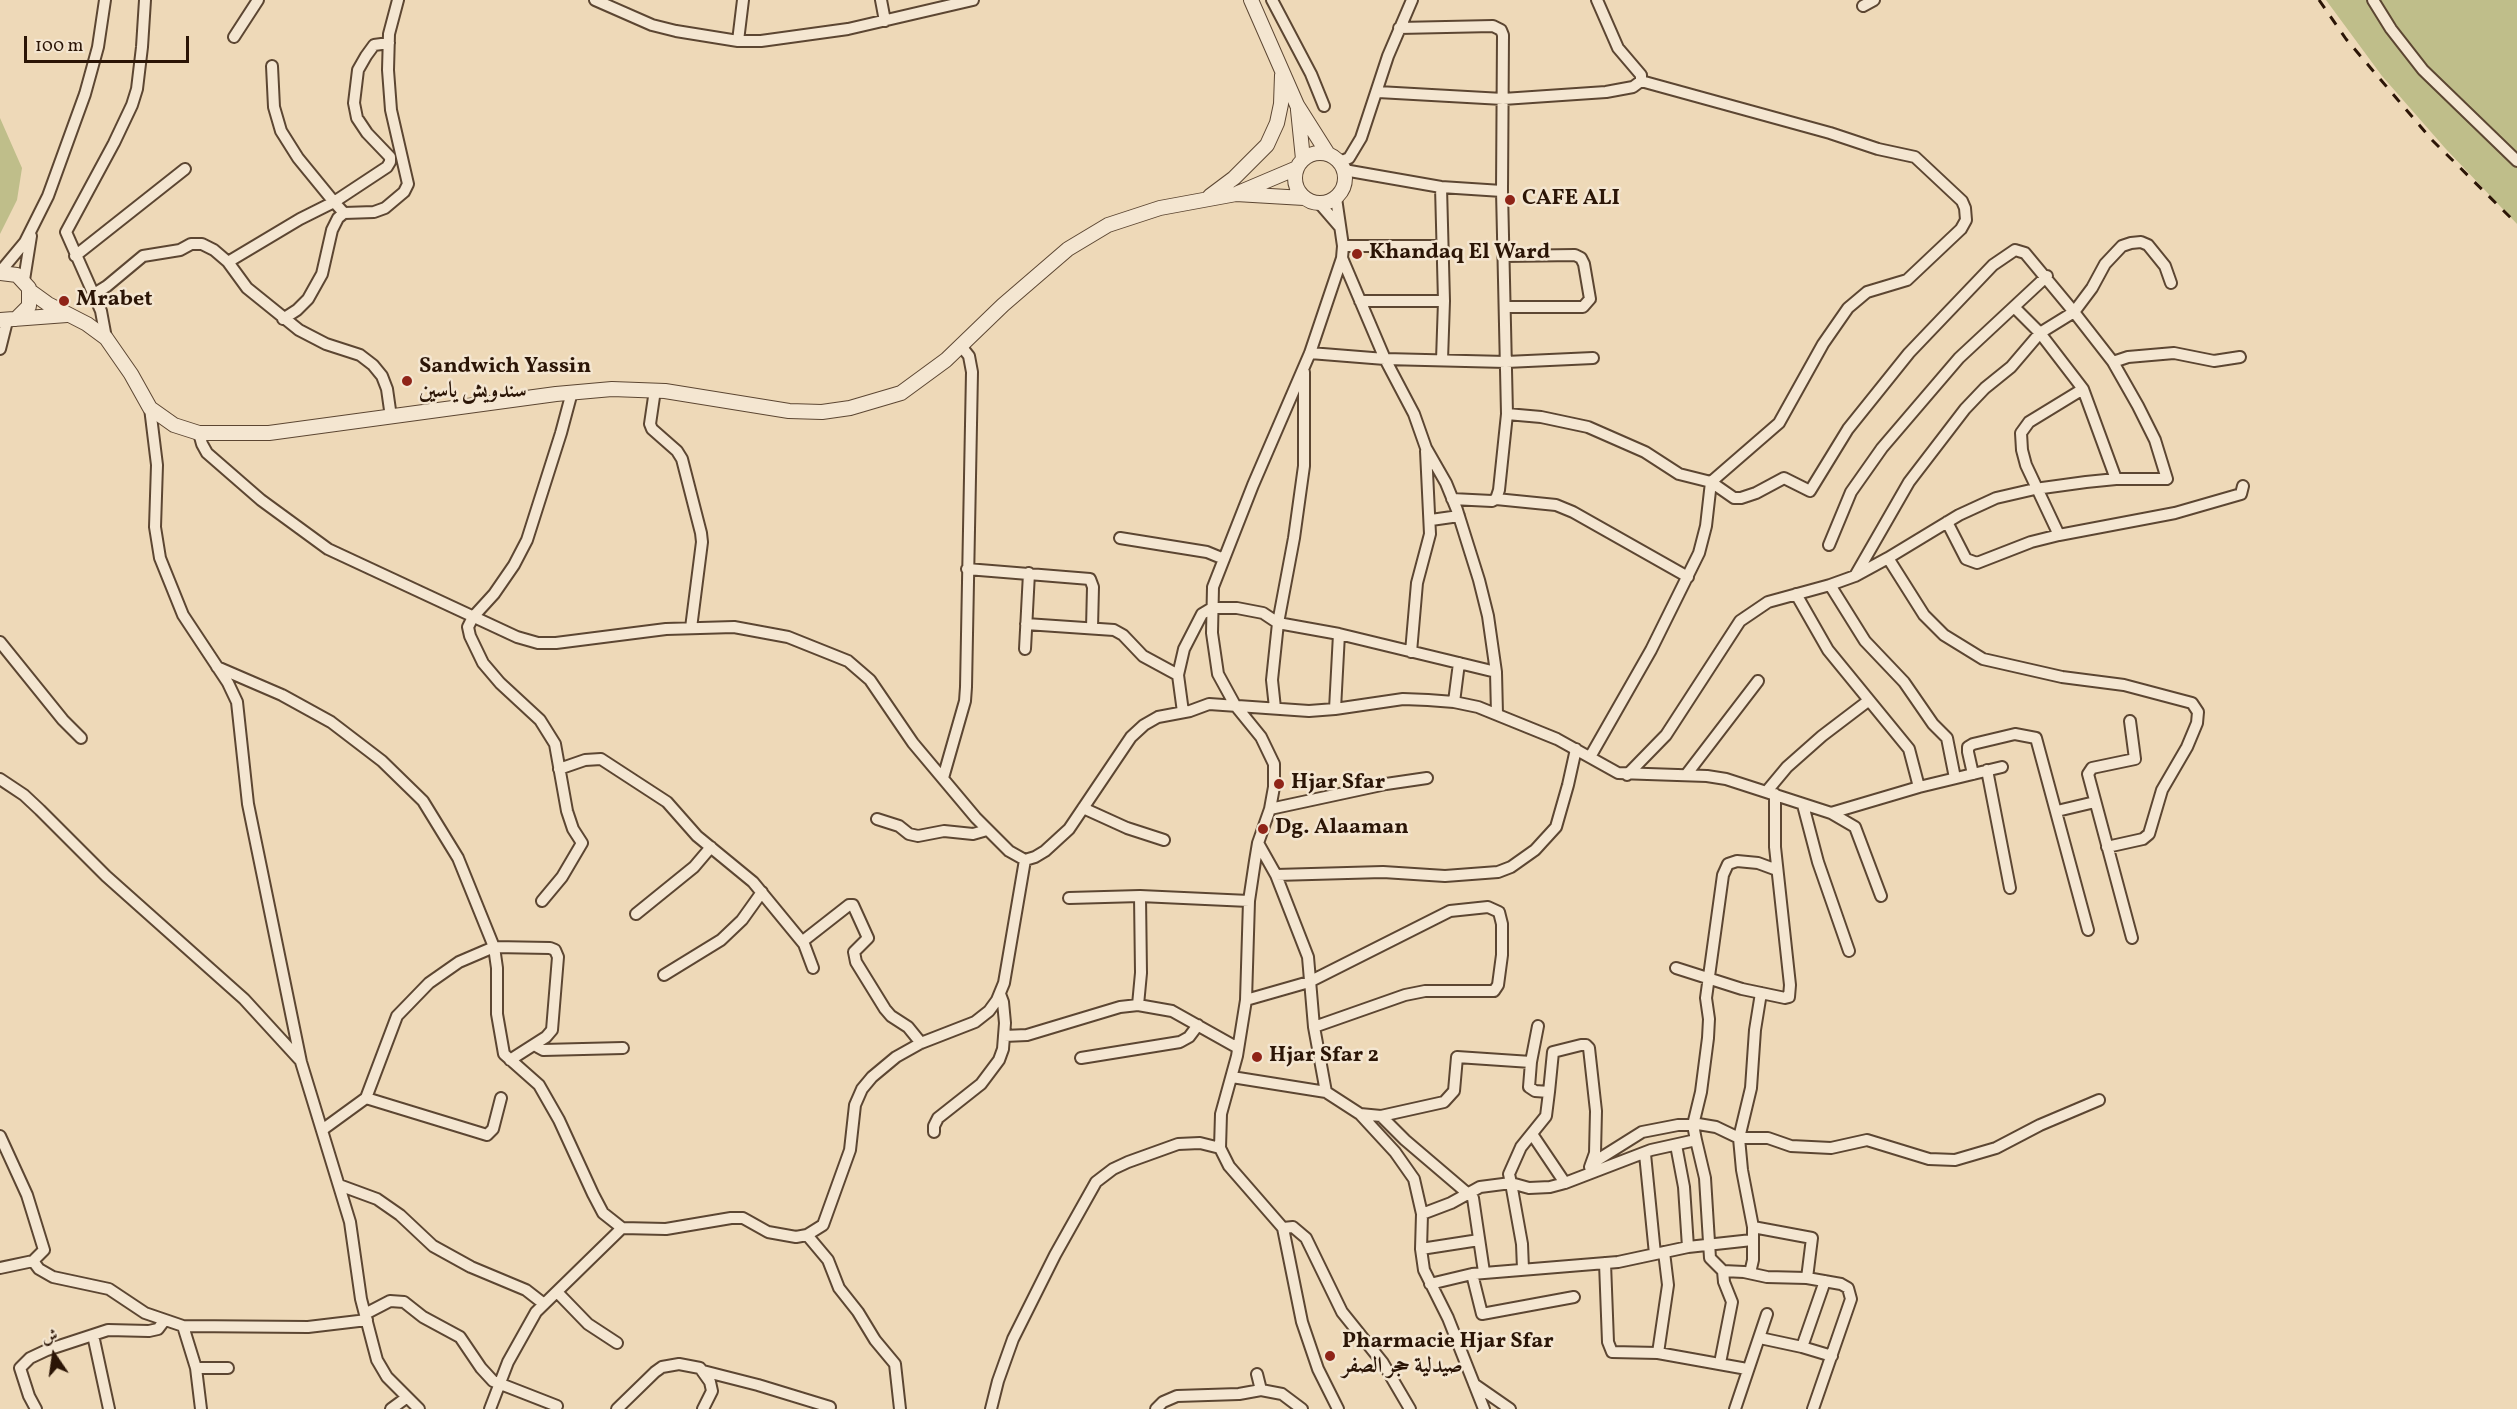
<!DOCTYPE html>
<meta charset="utf-8">
<style>
body{margin:0}
#map{position:relative;width:2517px;height:1409px;overflow:hidden;background:#eed9b8;font-family:Vollkorn,Amiri,serif}
canvas{display:block}
.north{position:absolute;left:24px;top:1325px;width:60px;height:60px;-webkit-text-stroke:4px #f4e6d1;paint-order:stroke;rotate:347deg;font-size:16px;font-weight:700;line-height:24px;text-align:center;color:#2b1506}
.north::after{content:'';display:block;margin:auto;width:21px;height:27px;background:#2b1506;clip-path:polygon(50% 0,100% 100%,50% 72%,0 100%)}
.scale{position:absolute;left:24px;top:36px;width:165px;height:27px;box-sizing:border-box;border:3px solid #2b1506;border-top:0;padding-left:8px;font-size:18px;line-height:21px;white-space:nowrap;color:#2b1506;-webkit-text-stroke:4px #f4e6d1;paint-order:stroke}
</style>
<div id="map">
<canvas width="2517" height="1409"></canvas>
<div class="north">ش</div>
<div class="scale">100 m</div>
</div>
<script>
const ctx = document.querySelector('canvas').getContext('2d');
ctx.lineJoin = 'round';
function fill(path, color) { ctx.fillStyle = color; ctx.fill(path, 'evenodd'); }
const toPath = rows => new Path2D(rows.map(r => 'M' + r).join(''));
function stroke(path, color, width, dash) { ctx.strokeStyle = color; ctx.lineWidth = width; ctx.lineCap = dash ? 'butt' : 'round'; ctx.setLineDash(dash || []); ctx.stroke(path); }
function label(font, color, halo, rows, align = 'center') {
  ctx.font = font + ' Vollkorn,Amiri,serif'; ctx.lineWidth = 5; ctx.setLineDash([]); ctx.textBaseline = 'middle'; ctx.strokeStyle = halo; ctx.fillStyle = color; for (const [text, x, y, turn = 0] of rows) {
    ctx.save(); ctx.translate(x, y); ctx.rotate((+turn || 0) * Math.PI / 180); ctx.textAlign = isNaN(turn) ? turn : align; if (halo) ctx.strokeText(text, 0, 0); ctx.fillText(text, 0, 0); ctx.restore();
  }
}
const green = toPath([
 [2326,0,2517,0,2517,224,2445,148,2382,76],
 [0,118,22,168,17,200,0,234]
]);
const minor = toPath([
 [595,0,652,25,676,31,738,41,761,41,848,29,973,0],
 [881,0,885,21],
 [1272,0,1311,74,1324,106],
 [2373,0,2391,29,2423,70,2517,161],
 [1863,6,1874,0],
 [1399,28,1493,26,1501,30,1503,35,1502,191,1507,414,1499,490,1496,499,1492,501,1452,499],
 [234,37,258,0],
 [738,41,743,0],
 [389,43,374,45,366,56,358,70,354,103,357,118,367,133,390,157,390,162,387,167,334,202,344,213,374,212,385,208,404,192,408,184,391,110,388,70,389,34,398,0],
 [1378,92,1503,99,1606,92,1633,87,1641,81,1641,75,1618,48,1597,0],
 [1340,162,1349,158,1361,138,1388,56,1412,0],
 [1344,170,1441,187,1502,191],
 [1441,187,1444,301,1442,360],
 [1336,198,1343,246,1342,258,1310,353,1253,485,1213,587,1212,633,1218,674,1235,705,1261,737,1274,764,1274,787,1270,809,1258,843,1255,861,1249,901,1246,1000,1237,1056,1221,1114,1220,1148,1229,1166,1283,1228,1302,1322,1318,1369,1338,1409],
 [1320,204,1339,226],
 [1343,246,1441,246],
 [75,256,185,169],
 [1505,256,1575,255,1581,258,1584,264,1590,299,1583,307,1506,307],
 [1342,258,1385,359,1414,414,1426,448,1446,483,1457,510,1479,580,1488,616,1496,672,1497,714],
 [228,262,247,288,299,330,326,344,360,355,373,365,382,376,387,389,391,417],
 [0,272,25,242,48,196,85,94,98,47,105,0],
 [24,280,31,236],
 [94,294,107,286,143,256,180,250,191,244,202,244,214,250,228,262,300,219,334,202,298,158,281,131,274,107,272,66],
 [1360,301,1444,301],
 [2014,307,2040,333,2083,389,2116,479],
 [283,319,297,310,308,299,322,274,332,230,338,218,344,213],
 [106,338,101,311,66,232,114,143,132,105,137,89,142,47,145,0],
 [0,349,7,321],
 [1310,353,1385,359,1506,362,1593,358],
 [2113,362,2128,357,2174,353,2214,361,2240,357],
 [655,390,650,424,652,429,677,451,682,459,701,533,702,542,691,628],
 [150,408,157,465,155,527,160,558,183,615,228,683,237,702,248,804,301,1062,350,1222,361,1299,373,1345,377,1360,387,1377,419,1409],
 [1507,414,1541,417,1588,427,1645,452,1679,474,1711,482,1779,423,1823,344,1848,308,1867,292,1907,280,1961,229,1966,220,1965,208,1962,201,1915,157,1878,149,1830,133,1641,81],
 [199,433,202,444,207,453,261,500,328,549,517,637,538,643,556,643,666,629,734,627,788,637,848,661,870,680,913,743,976,818,1009,851,1025,860,1035,857,1045,851,1069,829,1131,737,1144,725,1158,717,1190,711,1209,704,1309,711,1335,709,1403,699,1428,700,1454,702,1478,707,1557,739,1618,773,1707,776,1726,779,1831,813,1855,827,1881,896],
 [1711,482,1734,498,1741,498,1756,493,1784,478,1810,491,1848,429,1909,353,1993,265,2015,250,2025,253,2074,312,2092,288,2105,264,2122,246,2131,243,2141,242,2148,245,2165,266,2171,283],
 [1496,499,1556,505,1573,512,1688,577],
 [1431,520,1459,516],
 [1947,522,1966,559,1977,563,2031,542,2059,535,2175,513,2241,494,2243,486],
 [2059,535,2026,465,2022,450,2021,433,2029,422,2083,389],
 [1120,538,1207,552,1224,559],
 [1829,545,1851,492,1882,448,1959,358,2047,276],
 [967,569,1090,579,1093,587,1092,628],
 [1855,576,1909,482,1965,409,1985,388,2011,367,2040,333,2074,312,2113,362,2138,406,2155,440,2167,479,2116,479,2086,482,2035,489,1996,498,1959,515,1888,558],
 [1830,585,1855,576,1888,558,1924,615,1944,635,1983,659,2062,677,2124,685,2192,703,2198,712,2197,723,2187,747,2162,790,2149,834,2143,839,2107,847],
 [1796,594,1828,650,1909,749,1919,787],
 [1026,624,1114,630,1123,635,1143,656,1178,675],
 [0,642,63,720,81,738],
 [1025,649,1029,573],
 [1411,652,1417,583,1430,534,1426,451],
 [217,667,282,695,331,722,382,761,423,801,458,858,494,947,497,968,497,1014,504,1054,539,1085,559,1120,593,1194,603,1213,622,1228],
 [1454,702,1459,663],
 [1275,708,1272,680,1278,623,1294,538,1304,466,1304,372],
 [1335,709,1339,634],
 [1183,712,1178,675,1184,649,1202,614,1212,608,1237,608,1263,613,1278,623,1339,634,1496,672],
 [2130,721,2135,759,2092,768,2088,774,2132,938],
 [1590,757,1651,650,1699,553,1706,526,1711,482],
 [559,769,585,760,601,759,667,802,697,836,753,882,804,944,813,968],
 [1987,770,2010,888],
 [1973,774,1968,752,1968,747,1973,744,2015,734,2036,738,2088,930],
 [1627,775,1666,735,1740,621,1768,602,1830,585,1865,641,1904,682,1933,724,1947,738,1955,778],
 [1686,775,1758,681],
 [943,778,965,701,966,687,972,372,969,356,961,346],
 [0,779,24,795,40,810,106,876,244,999,299,1059],
 [1767,791,1787,767,1822,736,1868,701],
 [1803,805,1818,862,1849,951],
 [1083,808,1127,828,1164,840],
 [1270,809,1386,784,1427,778],
 [2057,811,2095,802],
 [1831,813,1919,787,2002,767],
 [877,819,899,826,909,834,918,836,944,831,973,834,987,830],
 [1276,875,1383,872,1445,876,1498,872,1511,867,1535,850,1556,827,1568,785,1576,749],
 [1069,898,1140,896,1249,901],
 [542,901,562,877,582,843,573,829,567,811,555,744,540,720,500,683,483,663,470,636,468,627,473,617,494,594,514,565,527,540,561,433,572,392],
 [636,914,694,867,711,847],
 [803,941,849,905,853,905,868,938,854,952,856,962,885,1009,891,1016,908,1027,921,1043],
 [1676,968,1742,989,1785,998,1789,997,1790,985,1775,847,1775,794],
 [664,975,721,940,742,920,762,892],
 [1246,1000,1309,982,1450,911,1488,907,1499,912,1502,924,1502,955,1498,985,1494,991,1425,991,1405,995,1314,1027],
 [1138,1005,1141,973,1140,896],
 [1004,1036,1027,1035,1120,1007,1138,1005,1172,1011,1238,1048],
 [534,1045,543,1050,623,1048],
 [1081,1058,1180,1042,1189,1037,1198,1025],
 [1531,1062,1529,1087,1535,1091,1549,1092,1553,1052,1581,1045,1586,1045,1589,1048,1596,1111,1595,1153,1590,1167],
 [1232,1077,1326,1092,1314,1027,1308,957,1276,875,1258,843],
 [1326,1092,1360,1114,1395,1152,1414,1179,1422,1214,1421,1249,1424,1270,1448,1318,1484,1409],
 [366,1098,487,1135,493,1129,501,1098],
 [1360,1114,1381,1116,1444,1102,1454,1091,1457,1057,1531,1062,1538,1026],
 [1381,1116,1405,1140,1473,1198,1484,1272],
 [322,1130,366,1098,397,1016,429,983,459,962,494,947,550,948,555,950,558,957,552,1030,546,1037,510,1060],
 [934,1132,934,1126,938,1118,981,1084,999,1060,1003,1049,1005,1023,1003,1002,1000,994],
 [1532,1134,1565,1183],
 [0,1136,27,1195,44,1250,33,1261,0,1268],
 [1696,1140,1705,1178,1710,1258,1723,1271,1724,1282,1732,1302,1720,1363],
 [1676,1145,1684,1187,1688,1247],
 [1645,1154,1655,1254],
 [1591,1164,1642,1132,1678,1125,1693,1125,1701,1092,1708,1038,1709,1019,1706,998,1723,875,1728,864,1737,861,1758,863,1777,870],
 [1511,1183,1529,1188,1550,1187,1565,1183,1651,1150,1696,1140,1693,1125,1698,1124,1716,1127,1739,1138,1768,1138,1791,1146,1831,1148,1867,1140,1929,1159,1955,1160,1996,1148,2040,1125,2099,1100],
 [1511,1183,1522,1244,1523,1269],
 [339,1185,377,1199,400,1215,433,1246,471,1267,526,1290,544,1304],
 [1422,1214,1451,1203,1480,1187,1511,1183,1509,1174,1521,1147,1546,1116,1549,1092],
 [1753,1227,1812,1238,1807,1278],
 [1283,1228,1293,1227,1306,1238,1342,1312,1383,1363,1410,1409],
 [807,1235,828,1260,839,1288,858,1312,875,1340,895,1364,900,1409],
 [1421,1249,1479,1240],
 [33,1261,39,1269,53,1277,109,1289,145,1313,183,1326,308,1327,367,1320],
 [1605,1263,1608,1342,1612,1352,1658,1353,1747,1369],
 [1723,1271,1744,1272,1767,1277,1807,1278,1841,1284,1848,1288,1851,1299,1813,1409],
 [1750,1273,1753,1260,1753,1227,1742,1170,1739,1138,1751,1088,1755,1030,1761,993],
 [1472,1274,1482,1314,1574,1297],
 [1430,1284,1472,1274,1618,1262,1688,1247,1752,1240],
 [557,1292,588,1324,617,1343],
 [365,1314,390,1301,404,1302,423,1317,460,1337,481,1368,493,1381,557,1406],
 [183,1326,196,1368,201,1409],
 [93,1335,109,1409],
 [1760,1338,1802,1347,1832,1356],
 [1802,1347,1825,1281],
 [1658,1353,1668,1285,1664,1252],
 [196,1368,228,1368],
 [703,1371,758,1385,830,1407],
 [1257,1374,1261,1390],
 [1474,1384,1510,1409],
 [36,1409,29,1396,20,1368,30,1358,47,1350,108,1330,149,1331,158,1329,164,1321],
 [391,1409,406,1398],
 [490,1409,508,1362,536,1312,622,1228,666,1229,731,1218,743,1218,768,1232,796,1237,807,1235,823,1225,850,1150,855,1105,862,1089,872,1077,896,1057,921,1043,975,1022,989,1011,997,1000,1004,983,1025,860],
 [617,1409,655,1372,662,1367,679,1364,700,1368,710,1382,712,1391,703,1409],
 [991,1409,998,1381,1013,1339,1055,1255,1096,1182,1113,1169,1128,1162,1178,1144,1200,1143,1220,1148],
 [1156,1409,1163,1402,1177,1396,1239,1394,1261,1390,1282,1394,1302,1409],
 [1735,1409,1767,1314]
]);
const tertiary = toPath([
 [1251,0,1297,105,1328,154],
 [1298,110,1303,159],
 '1295 178a25 25 0 1 1 50 0a25 25 0 1 1-50 0Z',
 [1238,193,1297,168],
 [1210,196,1234,178,1267,145,1277,123,1281,104,1282,75],
 [0,273,17,275,29,288,29,306,16,319],
 [30,291,48,304,87,324,106,338,131,374,150,408,174,425,199,433,269,433,556,394,612,389,665,391,789,411,822,412,850,408,901,393,946,360,1003,305,1068,249,1108,225,1160,208,1236,194,1304,198],
 [0,320,67,315]
]);
const rail = toPath([
 [2319,0,2346,39,2432,140,2517,224]
]);
const markers = [
 [1510,200,6,"#8f2418"],
 [1357,254,6,"#8f2418"],
 [64,301,6,"#8f2418"],
 [407,381,6,"#8f2418"],
 [1279,784,6,"#8f2418"],
 [1263,829,6,"#8f2418"],
 [1257,1057,6,"#8f2418"],
 [1330,1356,6,"#8f2418"]
];
const poiNames = [
 ["CAFE ALI",1522,200],
 ["Khandaq El Ward",1369,254],
 ["Mrabet",76,301],
 ["Sandwich Yassin",419,368],
 ["سندويش ياسين",419,393],
 ["Hjar Sfar",1291,784],
 ["Dg. Alaaman",1275,829],
 ["Hjar Sfar 2",1269,1057],
 ["Pharmacie Hjar Sfar",1342,1343],
 ["صيدلية حجر الصفر",1342,1368]
];
fill(green, '#bfbe8a');
stroke(minor, '#5c4632', 14);
stroke(tertiary, '#5c4632', 16);
stroke(minor, '#f4e6d1', 10);
stroke(tertiary, '#f4e6d1', 14);
stroke(rail, '#2b1506', 3, [10, 10]);
for (const [x, y, r, color] of markers) { const dot = new Path2D(); dot.arc(x, y, r, 0, 2 * Math.PI); ctx.fillStyle = color; ctx.fill(dot); stroke(dot, '#f4e6d1', 2); }
label('bold 22px', '#2b1506', '#f4e6d1', poiNames, 'left');
</script>
